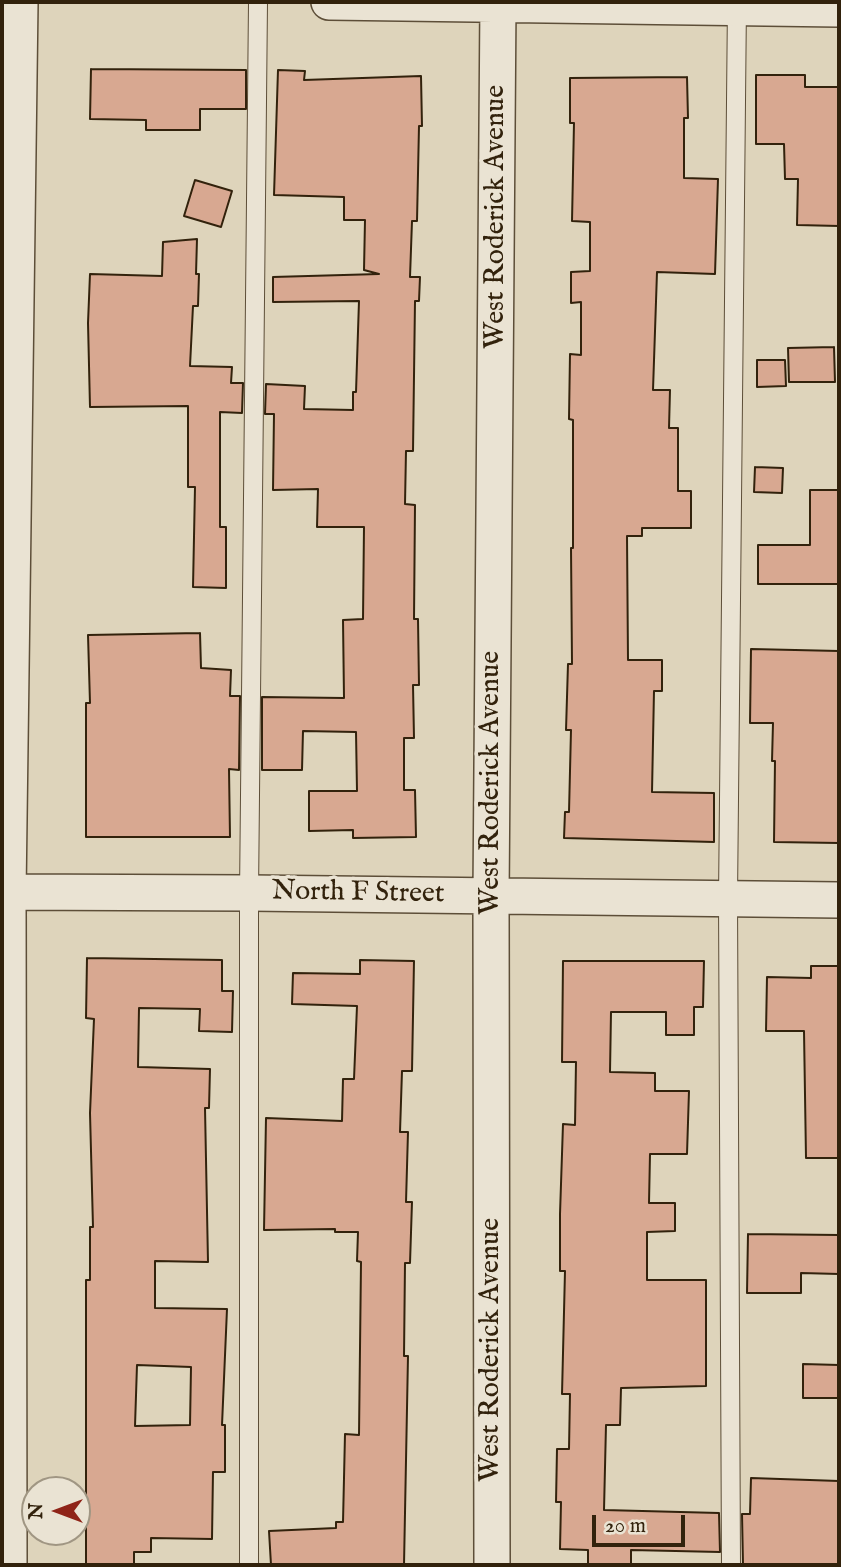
<!DOCTYPE html>
<style>
body{margin:0}
#map{position:relative;width:841px;height:1567px;overflow:hidden;background:#ded4bb;font-family:"IM FELL English",serif}
canvas{display:block}
.frame{position:absolute;inset:0;border:4px solid #32220c;pointer-events:none}
.north{position:absolute;left:21px;top:1476px;width:70px;height:70px;box-sizing:border-box;background:#eae3d3;border:2px solid #a09683;border-radius:50%;rotate:270deg;font-size:19px;font-weight:700;line-height:28px;text-align:center;color:#32220c}
.north::after{content:'';display:block;margin:auto;width:24px;height:32px;background:#8f2418;clip-path:polygon(50% 0,100% 100%,50% 72%,0 100%)}
.scale{position:absolute;left:592px;top:1515px;width:93px;height:32px;box-sizing:border-box;border:4px solid #32220c;border-top:0;padding-left:9px;font-size:21px;line-height:24px;white-space:nowrap;color:#32220c;-webkit-text-stroke:5px #eae3d3;paint-order:stroke}
</style>
<div id="map">
<canvas width="841" height="1567"></canvas>
<div class="frame"></div>
<div class="north">N</div>
<div class="scale">20 m</div>
</div>
<script>
const ctx = document.querySelector('canvas').getContext('2d');
ctx.lineJoin = 'round';
function fill(path, color) { ctx.fillStyle = color; ctx.fill(path, 'evenodd'); }
const toPath = rows => new Path2D(rows.map(r => 'M' + r).join(''));
function stroke(path, color, width, dash) { ctx.strokeStyle = color; ctx.lineWidth = width; ctx.lineCap = dash ? 'butt' : 'round'; ctx.setLineDash(dash || []); ctx.stroke(path); }
function label(font, color, halo, rows, align = 'center') {
  ctx.font = font + ' "IM FELL English",serif'; ctx.lineWidth = 7; ctx.setLineDash([]); ctx.textBaseline = 'middle'; ctx.strokeStyle = halo; ctx.fillStyle = color; for (const [text, x, y, turn = 0] of rows) {
    ctx.save(); ctx.translate(x, y); ctx.rotate((+turn || 0) * Math.PI / 180); ctx.textAlign = isNaN(turn) ? turn : align; if (halo) ctx.strokeText(text, 0, 0); ctx.fillText(text, 0, 0); ctx.restore();
  }
}
const building = toPath([
 [91,69,246,70,246,109,200,109,200,130,146,130,146,120,90,119,91,69],
 [278,70,305,71,304,80,421,76,422,126,419,126,417,221,412,221,410,277,420,277,419,301,415,301,413,451,406,451,405,504,415,505,414,619,418,619,419,685,413,685,414,738,404,738,404,790,415,790,416,837,353,838,353,830,309,831,309,791,357,791,356,732,303,731,302,770,262,770,262,697,344,698,343,620,363,619,364,527,317,527,318,489,273,490,274,414,265,414,266,384,305,386,304,409,353,410,353,392,356,392,359,301,273,302,273,277,379,274,364,270,365,220,344,220,344,197,274,195,278,70],
 [756,75,805,75,805,87,839,87,839,226,797,225,798,179,785,179,784,144,756,144,756,75],
 [687,77,688,118,684,118,684,178,718,179,715,274,657,272,653,390,670,390,669,428,678,428,678,491,691,491,691,528,642,528,642,536,627,536,628,660,662,660,662,691,654,691,652,792,714,793,714,842,564,838,565,812,569,812,571,730,566,730,568,664,572,664,571,548,573,548,573,420,569,419,570,354,581,355,581,302,571,303,571,272,590,271,590,222,572,221,574,123,570,123,570,78,687,77],
 [195,180,232,191,221,227,184,216,195,180],
 [197,239,196,274,199,274,198,306,193,306,190,366,232,367,231,383,243,383,242,413,220,412,220,527,226,527,226,588,193,587,195,487,188,487,188,406,90,407,88,323,90,274,162,276,163,242,197,239],
 [834,347,835,382,789,382,788,348,834,347],
 [757,360,785,360,786,386,757,387,757,360],
 [755,467,783,468,782,493,754,492,755,467],
 [810,490,839,490,839,584,758,584,758,545,810,545,810,490],
 [200,633,201,668,231,670,230,696,240,696,239,770,229,769,230,837,86,837,86,703,90,703,88,635,200,633],
 [751,649,839,651,839,843,774,842,775,761,772,761,773,723,750,723,751,649],
 [87,958,222,960,222,991,233,991,232,1032,199,1031,200,1009,139,1008,138,1067,210,1069,209,1108,205,1108,208,1262,155,1261,155,1308,227,1309,222,1425,225,1425,225,1472,213,1472,212,1539,151,1538,151,1552,134,1552,134,1565,86,1565,86,1280,90,1280,90,1227,93,1227,90,1113,94,1019,86,1018,87,958],
 [137,1365,191,1367,190,1425,135,1426,137,1365],
 [360,960,414,961,412,1071,402,1071,400,1132,408,1132,406,1202,412,1202,410,1263,405,1263,404,1356,408,1356,404,1565,271,1565,269,1531,336,1528,336,1522,343,1522,345,1434,359,1435,361,1262,357,1261,358,1232,335,1232,335,1229,264,1230,266,1118,342,1121,343,1079,354,1079,357,1006,292,1004,293,973,360,974,360,960],
 [563,961,704,961,703,1007,694,1007,694,1035,666,1035,666,1012,611,1012,610,1072,655,1073,655,1091,689,1091,687,1154,650,1154,649,1203,675,1203,675,1231,647,1232,647,1280,706,1280,706,1386,621,1388,620,1425,606,1425,604,1510,719,1513,720,1552,631,1550,631,1565,588,1565,588,1550,560,1549,561,1502,556,1502,557,1449,569,1449,570,1394,562,1394,565,1271,560,1271,560,1214,563,1124,575,1125,576,1062,562,1062,563,961],
 [811,966,839,966,839,1158,806,1158,804,1031,766,1031,767,977,811,978,811,966],
 [748,1234,839,1235,839,1274,801,1273,801,1293,747,1293,748,1234],
 [803,1364,839,1365,839,1398,803,1398,803,1364],
 [751,1478,839,1481,839,1565,743,1565,742,1514,750,1514,751,1478]
]);
const service = toPath([
 [249,1565,249,893,258,2],
 [731,1565,728,898,737,2]
]);
const minor = toPath([
 [329,2,839,9],
 [2,892,249,893,839,900],
 [9,1565,8,892,20,2],
 [492,1565,491,896,498,2]
]);
const streetNames = [
 ["West Roderick Avenue",497,217,-90],
 ["West Roderick Avenue",492,783,-90],
 ["North F Street",358,894,1],
 ["West Roderick Avenue",492,1350,-90]
];
fill(building, '#d8a891');
stroke(building, '#32220c', 2);
stroke(service, '#5d4e38', 20);
stroke(minor, '#5d4e38', 38);
stroke(service, '#eae3d3', 18);
stroke(minor, '#eae3d3', 35);
label('28px', '#32220c', '#eae3d3', streetNames);
</script>
